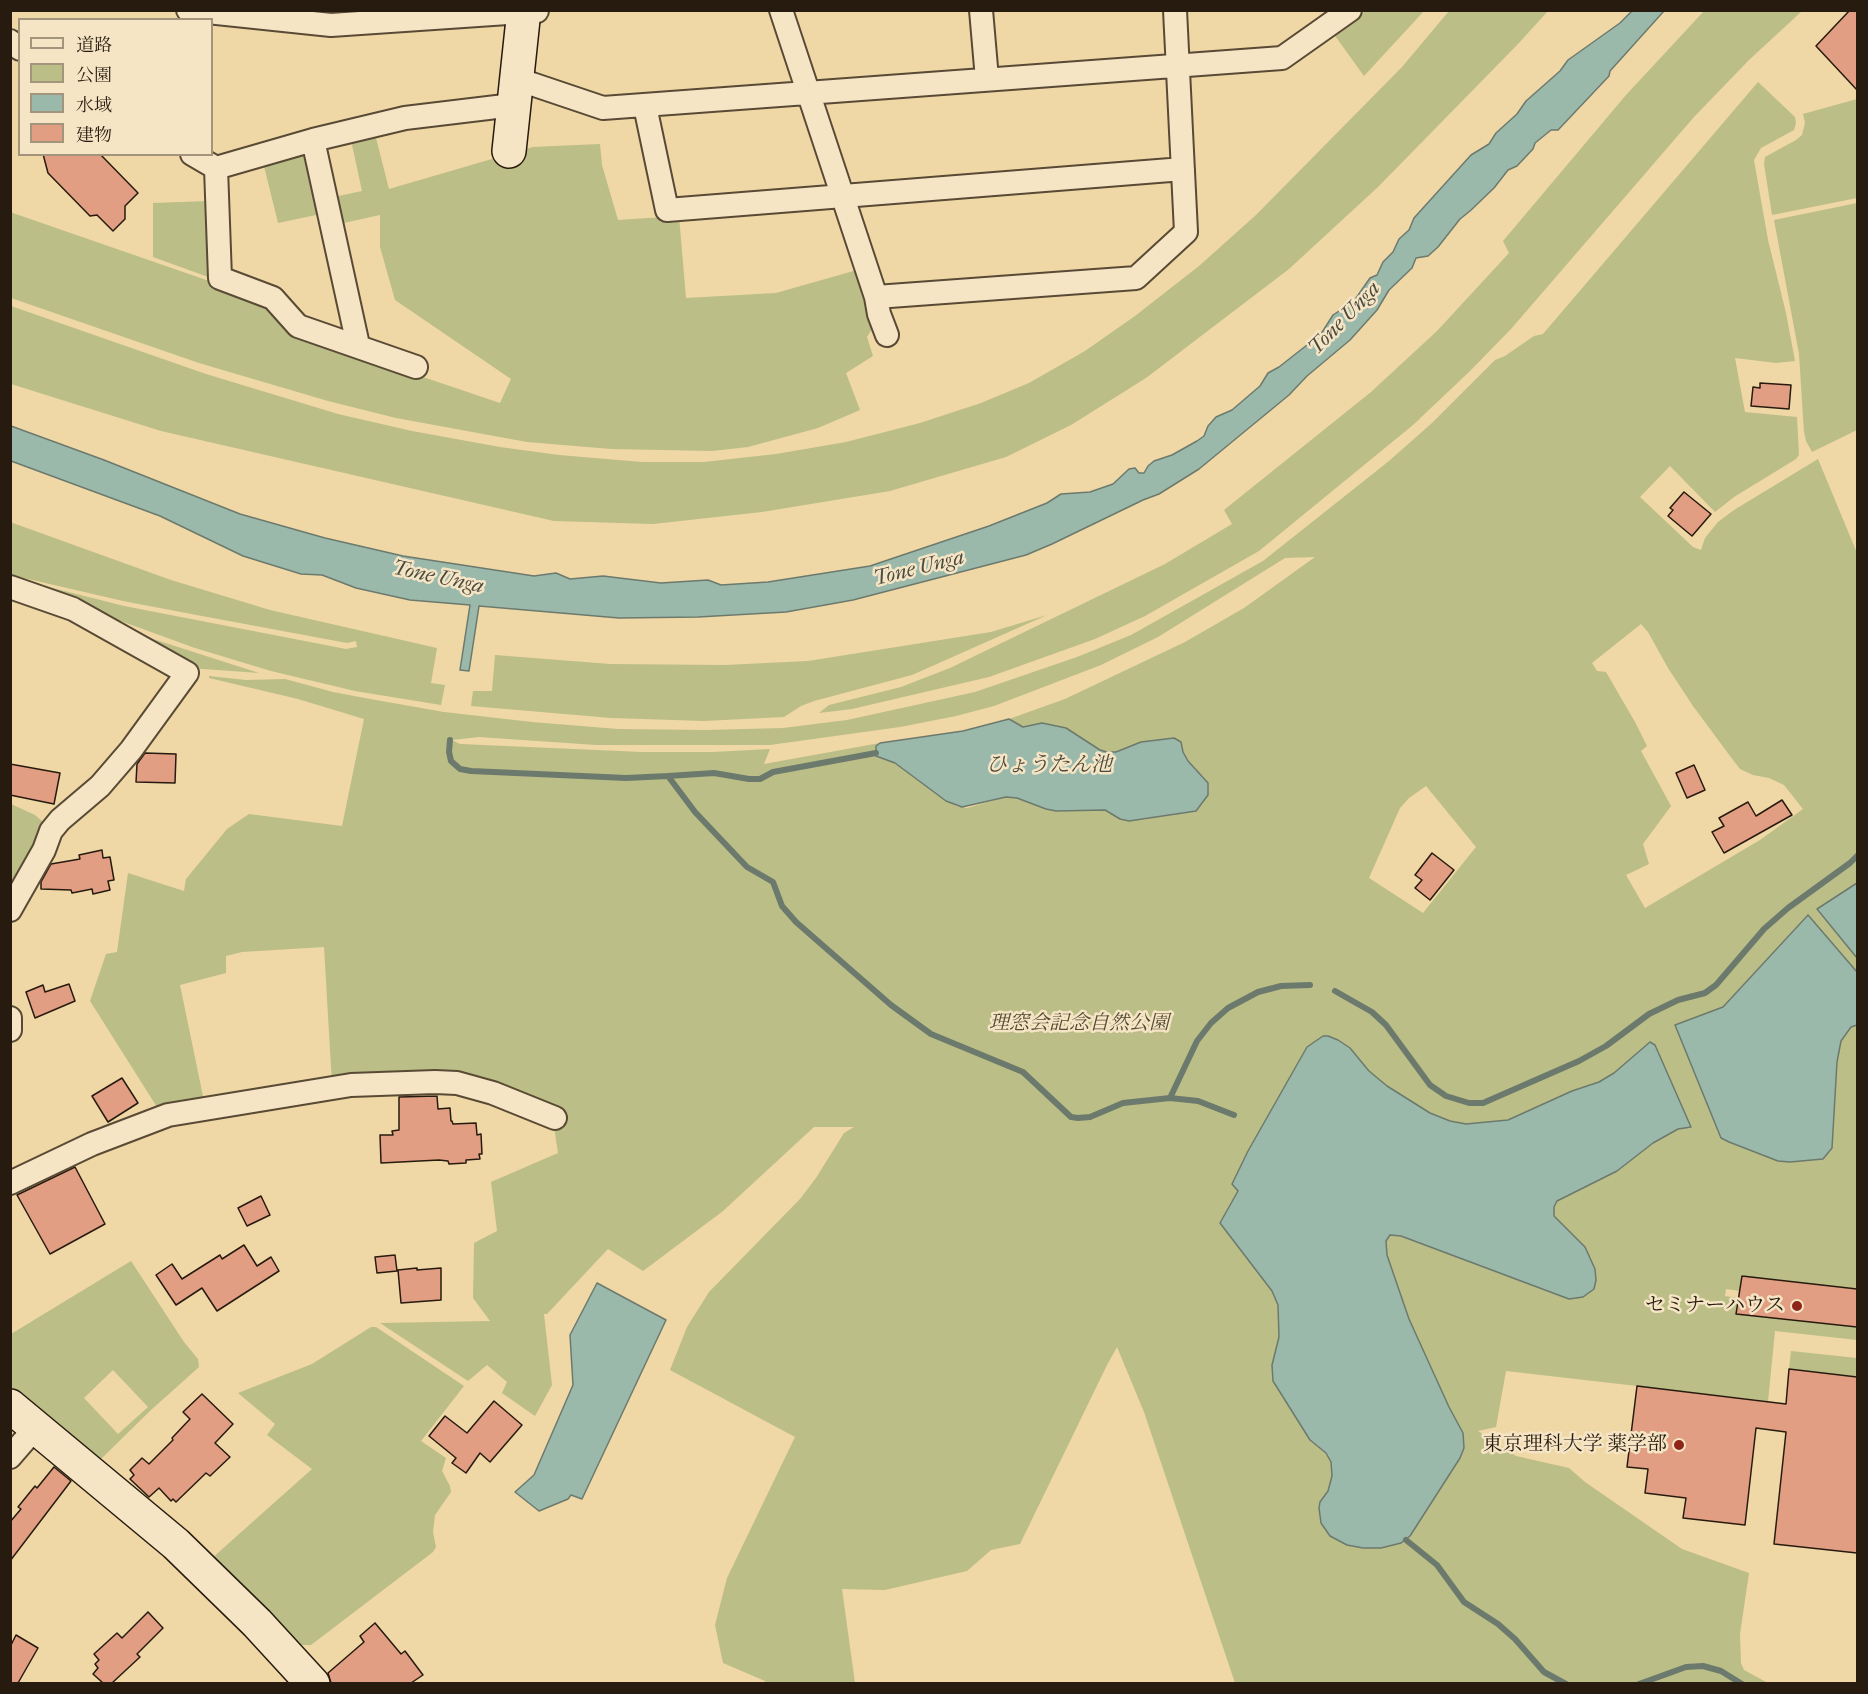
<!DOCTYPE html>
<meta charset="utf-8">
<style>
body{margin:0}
#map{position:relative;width:1868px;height:1694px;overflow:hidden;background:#efd7a6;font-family:"IM FELL French Canon","Noto Serif JP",serif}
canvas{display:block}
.frame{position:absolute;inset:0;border:12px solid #271b0f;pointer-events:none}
.legend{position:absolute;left:18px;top:18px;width:195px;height:138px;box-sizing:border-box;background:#f5e5c5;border:2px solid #a3947c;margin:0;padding:8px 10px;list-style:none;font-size:18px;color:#271b0f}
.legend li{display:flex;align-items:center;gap:12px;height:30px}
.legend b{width:30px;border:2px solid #a3947c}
</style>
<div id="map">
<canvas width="1868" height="1694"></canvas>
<div class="frame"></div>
<ul class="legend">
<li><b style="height:8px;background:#f5e5c5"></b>道路</li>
<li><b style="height:16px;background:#bbbe86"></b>公園</li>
<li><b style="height:16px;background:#9ab9ab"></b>水域</li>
<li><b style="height:16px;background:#e19e82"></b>建物</li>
</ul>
</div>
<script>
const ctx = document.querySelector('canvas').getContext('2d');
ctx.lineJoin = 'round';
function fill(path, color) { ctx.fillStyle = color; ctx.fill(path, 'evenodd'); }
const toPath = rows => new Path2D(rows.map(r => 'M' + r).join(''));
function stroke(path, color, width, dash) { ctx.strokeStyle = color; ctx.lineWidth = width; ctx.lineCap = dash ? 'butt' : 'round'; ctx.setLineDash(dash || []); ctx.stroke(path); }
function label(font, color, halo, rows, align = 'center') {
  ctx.font = font + ' "IM FELL French Canon","Noto Serif JP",serif'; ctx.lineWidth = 5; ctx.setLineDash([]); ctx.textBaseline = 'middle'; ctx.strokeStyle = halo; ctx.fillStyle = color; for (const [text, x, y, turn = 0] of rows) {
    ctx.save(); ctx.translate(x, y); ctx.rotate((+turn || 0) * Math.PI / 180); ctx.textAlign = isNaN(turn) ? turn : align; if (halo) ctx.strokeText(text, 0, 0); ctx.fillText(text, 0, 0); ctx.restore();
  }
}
const green = toPath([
 [1705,10,1802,11,1749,60,1694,117,1511,329,1469,372,1413,425,1259,551,1145,616,1095,639,989,677,852,709,819,713,829,705,901,687,950,668,1165,564,1232,524,1224,510,1371,392,1437,331,1509,253,1503,241,1626,95],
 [1366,11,1424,11,1364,76,1333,33],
 [1449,11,1548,11,1518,44,1378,187,1289,269,1146,378,1071,425,1006,457,890,491,762,512,653,524,554,521,161,431,11,384,11,306,206,374,338,414,412,431,500,447,559,455,642,462,704,462,776,454,846,442,920,423,981,403,1029,383,1085,351,1135,316,1199,266,1256,215,1402,67],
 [1758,82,1795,117,1796,123,1794,130,1761,148,1754,160,1768,240,1786,313,1795,361,1776,363,1735,358,1745,412,1797,417,1799,455,1796,459,1734,497,1715,512,1670,466,1640,497,1693,547,1701,550,1705,538,1718,522,1734,510,1818,459,1857,553,1857,883,1817,910,1857,958,1857,972,1807,915,1723,1007,1713,1012,1832,1148,1837,1062,1841,1041,1851,1027,1857,1025,1857,1289,1742,1277,1740,1291,1726,1289,1725,1296,1738,1298,1737,1314,1856,1327,1857,1324,1857,1340,1775,1331,1768,1401,1506,1371,1496,1427,1478,1431,1516,1456,1569,1468,1585,1482,1682,1549,1749,1573,1740,1634,1741,1663,1744,1670,1768,1683,1235,1683,1144,1412,1117,1347,1107,1365,1020,1544,991,1550,967,1571,885,1590,842,1589,855,1683,766,1683,765,1681,723,1663,715,1625,727,1578,795,1437,670,1370,687,1327,709,1292,800,1199,816,1178,844,1133,854,1127,814,1127,723,1211,643,1271,608,1249,547,1314,544,1314,552,1385,535,1416,502,1393,507,1382,487,1365,468,1381,380,1323,490,1321,473,1298,474,1243,497,1231,491,1182,558,1153,552,1113,517,1098,332,1084,324,947,242,952,226,956,226,973,180,985,205,1106,162,1115,90,1001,106,954,117,952,128,873,184,891,186,879,227,829,249,814,342,826,364,719,298,699,209,678,209,676,246,680,285,679,333,692,370,699,444,712,532,722,618,729,706,730,783,728,847,720,975,692,1077,657,1131,635,1263,561,1389,461,1432,423,1495,360,1505,356,1534,336,1543,334],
 [1315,557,1244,608,1185,642,1065,699,1009,719,1023,727,1042,723,1066,728,1100,750,1107,752,1116,752,1141,742,1174,738,1188,761,1208,783,1208,795,1148,819,1125,821,1109,811,1099,809,1056,811,1046,809,1017,798,1006,797,967,808,956,806,895,763,876,756,876,747,880,743,764,764,770,749,713,752,642,752,460,744,452,740,479,737,596,745,770,745,900,727,956,716,994,706,1101,665,1158,637,1285,558],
 [1641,624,1648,632,1668,668,1693,706,1733,760,1740,769,1753,775,1769,778,1784,785,1803,809,1760,840,1645,908,1626,875,1649,864,1643,844,1671,806,1641,751,1647,746,1635,722,1606,672,1597,671,1592,663],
 [1426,786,1476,847,1423,913,1369,878,1400,808,1409,798],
 [1323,1036,1338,1040,1350,1048,1369,1071,1387,1086,1430,1113,1450,1121,1466,1124,1508,1120,1572,1091,1599,1082,1614,1073,1650,1042,1691,1127,1678,1129,1653,1143,1617,1171,1557,1201,1553,1207,1554,1216,1583,1297,1569,1299,1401,1236,1390,1235,1386,1241,1387,1255,1409,1319,1449,1407,1463,1433,1464,1448,1460,1458,1410,1536,1321,1502,1328,1491,1332,1476,1331,1462,1326,1453,1310,1440,1273,1381,1272,1365,1279,1337,1278,1305,1272,1291,1220,1223,1238,1191,1232,1184,1248,1151,1307,1047],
 [1857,99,1857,198,1772,215,1764,164,1765,157,1796,140,1802,135,1805,123,1803,114],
 [375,134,389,189,533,147,600,144,602,165,618,220,679,216,686,298,776,293,857,270,875,324,867,337,873,356,846,373,860,410,818,428,748,447,712,451,611,449,527,442,396,418,328,401,199,363,11,298,10,212,212,282,269,304,293,333,500,403,511,379,395,300,380,247,380,215,339,224,334,197,362,191,351,140],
 [303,153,309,157,321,214,278,223,263,162],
 [209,201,211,278,153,257,153,203],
 [1857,203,1857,430,1812,452,1806,441,1804,432,1799,354,1774,220],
 [10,522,171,580,270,610,437,648,431,683,445,685,441,705,355,691,271,671,195,648,107,616,25,581,124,606,346,649,357,647,356,641,347,643,186,613,123,601,11,575],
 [1047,615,912,675,814,701,801,706,784,717,704,721,611,718,471,706,473,691,492,691,495,655,610,664,725,665,808,661,991,632],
 [125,630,259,673,189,668],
 [11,804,35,815,43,822,43,834,11,903],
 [131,1261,184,1342,198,1359,199,1367,151,1410,102,1458,93,1459,11,1393,11,1334],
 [113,1370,148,1407,118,1434,84,1398],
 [371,1327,376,1327,464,1386,421,1441,446,1458,442,1471,450,1486,451,1492,435,1515,433,1532,436,1547,433,1552,311,1645,294,1645,210,1560,312,1469,267,1435,275,1424,238,1393,312,1364],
 [1791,1351,1857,1358,1857,1377,1789,1369]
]);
const water = toPath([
 [1633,10,1664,11,1610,71,1609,76,1558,130,1551,130,1535,143,1533,149,1517,166,1508,170,1494,188,1470,211,1460,219,1438,247,1428,256,1416,258,1412,268,1389,290,1377,310,1350,340,1307,376,1289,395,1199,469,1159,494,1143,500,1052,544,1026,555,853,600,786,612,698,617,619,618,479,606,469,671,460,670,470,605,410,600,356,588,322,575,301,574,243,556,160,516,11,461,11,426,104,460,240,514,325,538,403,556,534,576,556,573,570,579,603,576,661,583,708,580,721,585,768,582,870,566,989,526,1047,503,1061,494,1090,492,1113,484,1129,469,1135,468,1139,473,1144,473,1148,466,1154,461,1172,455,1197,441,1204,436,1208,426,1216,417,1232,410,1260,386,1268,373,1279,367,1321,334,1333,315,1354,301,1370,278,1377,275,1383,262,1393,252,1399,239,1409,230,1414,218,1471,155,1489,144,1496,133,1517,114,1526,101,1560,71,1568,60,1620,23,1633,10],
 [1009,719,1023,727,1042,723,1066,728,1100,750,1107,752,1116,752,1141,742,1174,738,1181,742,1183,752,1188,761,1208,783,1208,795,1196,811,1129,821,1120,819,1105,810,1056,811,1046,809,1017,798,1006,797,962,807,946,801,895,763,876,756,876,746,880,743,963,731,1009,719],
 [1857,883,1857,958,1817,909,1857,883],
 [1808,915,1857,972,1857,1025,1851,1027,1841,1041,1837,1062,1832,1148,1823,1159,1790,1162,1778,1161,1729,1142,1721,1138,1675,1025,1723,1007,1808,915],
 [1323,1036,1328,1036,1338,1040,1350,1048,1369,1071,1387,1086,1430,1113,1450,1121,1466,1124,1508,1120,1572,1091,1599,1082,1614,1073,1650,1042,1655,1045,1691,1127,1678,1129,1653,1143,1617,1171,1557,1201,1554,1207,1554,1216,1585,1247,1595,1269,1596,1280,1594,1289,1583,1297,1569,1299,1401,1236,1390,1235,1386,1241,1387,1255,1409,1319,1449,1407,1463,1433,1464,1448,1460,1458,1410,1536,1401,1543,1381,1548,1363,1548,1347,1545,1330,1536,1321,1523,1319,1508,1320,1502,1328,1491,1332,1476,1331,1462,1326,1453,1310,1440,1273,1381,1272,1365,1279,1337,1278,1305,1272,1291,1220,1223,1238,1191,1232,1184,1248,1151,1307,1047,1323,1036],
 [597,1283,666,1320,582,1499,571,1495,568,1499,539,1511,515,1492,534,1475,573,1385,570,1335,597,1283]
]);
const stream = toPath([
 [450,740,449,752,451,761,460,769,471,771,626,778,668,776,695,812,747,867,773,882,782,906,796,922,891,1005,931,1034,1023,1072,1071,1117,1078,1118,1090,1117,1123,1103,1170,1098,1197,1041,1211,1023,1228,1008,1258,992,1281,986,1310,985],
 [668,776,714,773,749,779,760,779,773,772,876,753],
 [1335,991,1372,1012,1386,1025,1430,1085,1446,1096,1469,1103,1483,1103,1579,1061,1606,1046,1649,1014,1678,1000,1705,993,1716,985,1764,929,1788,908,1850,863,1858,855],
 [1170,1098,1198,1101,1234,1115],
 [1406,1540,1437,1565,1464,1602,1498,1624,1515,1639,1544,1672,1566,1684],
 [1639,1684,1686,1667,1703,1666,1721,1671,1742,1684]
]);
const building = toPath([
 [1850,10,1857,10,1857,90,1816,46,1850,10],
 [43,154,100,154,138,193,125,206,125,219,113,231,97,215,90,216,48,173,43,154],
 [1760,383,1791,385,1789,409,1751,406,1753,387,1760,388,1760,383],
 [1684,492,1711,514,1692,536,1668,516,1673,510,1670,508,1684,492],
 [145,753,176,754,175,783,136,782,137,764,145,753],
 [10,764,60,773,54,804,10,795,10,764],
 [1694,765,1705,790,1687,798,1676,773,1694,765],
 [1782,800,1792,815,1724,853,1712,832,1724,826,1719,818,1748,802,1756,816,1782,800],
 [102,850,103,858,110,857,114,880,108,881,110,890,93,894,92,889,72,893,71,890,41,889,41,882,51,864,80,859,79,855,102,850],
 [1432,853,1454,870,1430,900,1415,888,1422,880,1415,875,1432,853],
 [69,984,75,1001,35,1018,26,992,43,985,45,992,69,984],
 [122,1078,138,1103,108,1122,92,1096,122,1078],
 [437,1096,438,1109,450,1108,451,1121,452,1121,453,1124,476,1123,477,1135,481,1134,482,1154,479,1154,480,1159,466,1160,466,1163,449,1164,448,1161,439,1160,381,1163,380,1135,393,1135,392,1131,399,1130,399,1097,437,1096],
 [75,1167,105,1224,50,1254,17,1195,75,1167],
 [261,1196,270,1215,247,1226,238,1208,261,1196],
 [244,1245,257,1266,271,1257,279,1271,217,1311,202,1288,176,1305,156,1275,172,1264,182,1279,220,1255,222,1259,244,1245],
 [395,1255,397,1271,377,1273,375,1257,395,1255],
 [417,1268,417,1270,441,1268,441,1300,401,1303,398,1270,417,1268],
 [1742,1276,1857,1289,1857,1327,1736,1314,1742,1276],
 [1789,1369,1857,1377,1857,1553,1774,1544,1786,1432,1756,1428,1745,1525,1683,1518,1686,1498,1645,1493,1648,1469,1627,1467,1637,1386,1786,1404,1789,1369],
 [202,1394,233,1424,215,1443,230,1457,210,1476,206,1473,176,1502,173,1499,171,1501,159,1488,149,1497,130,1479,134,1475,130,1470,142,1458,149,1464,173,1440,172,1438,190,1419,183,1412,202,1394],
 [494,1401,522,1425,490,1462,480,1453,466,1473,452,1463,456,1458,429,1436,445,1416,467,1433,494,1401],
 [54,1467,71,1481,10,1561,10,1522,21,1509,18,1507,35,1486,37,1488,54,1467],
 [148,1612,163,1628,137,1654,140,1657,112,1683,103,1683,93,1674,98,1668,95,1664,99,1660,94,1654,117,1633,122,1638,148,1612],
 [375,1623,401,1654,405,1651,423,1675,411,1683,331,1683,328,1673,364,1642,360,1636,375,1623],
 [16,1635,38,1648,18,1683,10,1683,10,1647,16,1635]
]);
const street = toPath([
 [188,10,331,25,537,11],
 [781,10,876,297,879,314,887,335],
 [981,10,987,79],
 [10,41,20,49],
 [517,79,603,108,1282,58,1350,10],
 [645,106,667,210,1183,169],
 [313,140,358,345],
 [192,154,216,168,313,140,405,118,513,105],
 [216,168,220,278,273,298,298,326,416,367],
 [876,297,1136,278,1186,232,1175,10],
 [10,587,73,609,187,673,131,750,100,786,60,820,51,831,44,850,10,910],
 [10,1018,10,1030],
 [10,1183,92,1144,168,1115,351,1085,435,1082,457,1083,493,1093,555,1118],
 [10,1457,36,1427]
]);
const secondary = toPath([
 [509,151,524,10],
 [10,1406,176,1544,257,1623,313,1684]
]);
const markers = [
 [1797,1306,6,"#8f2418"],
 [1679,1445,6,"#8f2418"]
];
const parkNames = [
 ["理窓会記念自然公園",1079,1024]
];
const poiNames = [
 ["セミナーハウス",1785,1306],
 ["東京理科大学 薬学部",1667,1445]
];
const waterNames = [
 ["Tone Unga",1345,319,-46],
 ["Tone Unga",919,569,-14],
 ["Tone Unga",438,578,12],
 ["ひょうたん池",1049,766]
];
fill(green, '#bbbe86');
fill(water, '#9ab9ab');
stroke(water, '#6c7a6d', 1.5);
stroke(stream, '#6c7a6d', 6);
fill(building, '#e19e82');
stroke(building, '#271b0f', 1.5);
stroke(street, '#594a35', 26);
stroke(secondary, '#271b0f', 36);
stroke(street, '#f5e5c5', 22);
stroke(secondary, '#f5e5c5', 33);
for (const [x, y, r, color] of markers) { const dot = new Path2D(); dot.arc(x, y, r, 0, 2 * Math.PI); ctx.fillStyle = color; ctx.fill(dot); stroke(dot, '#f5e5c5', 2); }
label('italic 20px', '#534c33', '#f5e5c5', parkNames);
label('20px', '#271b0f', '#f5e5c5', poiNames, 'right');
label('italic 21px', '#4a4a3e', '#f5e5c5', waterNames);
</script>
